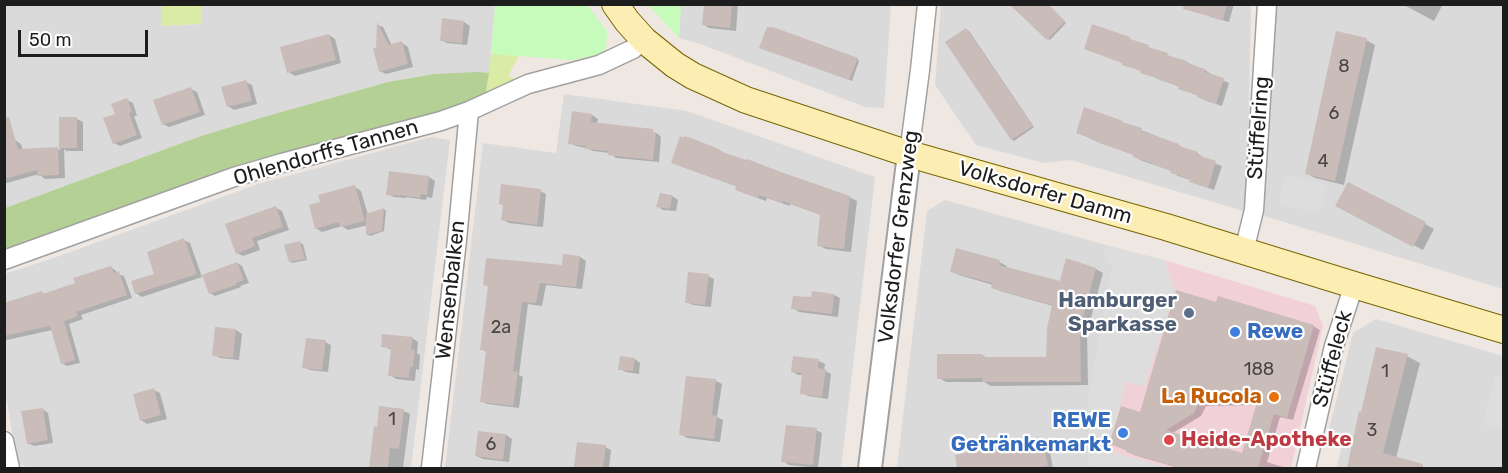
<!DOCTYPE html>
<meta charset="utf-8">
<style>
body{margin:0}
#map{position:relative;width:1508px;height:473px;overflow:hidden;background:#efe7e2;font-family:Rubik,sans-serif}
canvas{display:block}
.frame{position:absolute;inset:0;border:6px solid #1d1d1d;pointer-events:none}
.scale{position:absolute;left:18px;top:30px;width:130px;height:27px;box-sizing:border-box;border:3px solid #1d1d1d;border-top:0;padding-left:8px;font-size:18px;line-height:21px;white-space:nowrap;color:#1d1d1d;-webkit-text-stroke:4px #fff;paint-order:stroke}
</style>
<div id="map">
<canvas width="1508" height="473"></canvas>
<div class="frame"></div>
<div class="scale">50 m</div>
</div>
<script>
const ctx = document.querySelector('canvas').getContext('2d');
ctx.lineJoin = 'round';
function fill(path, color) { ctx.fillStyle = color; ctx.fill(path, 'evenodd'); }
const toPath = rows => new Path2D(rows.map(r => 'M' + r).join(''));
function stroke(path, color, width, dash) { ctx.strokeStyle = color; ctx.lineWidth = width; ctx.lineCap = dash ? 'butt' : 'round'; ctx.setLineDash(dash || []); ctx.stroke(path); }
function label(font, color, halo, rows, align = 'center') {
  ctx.font = font + ' Rubik,sans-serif'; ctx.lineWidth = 4.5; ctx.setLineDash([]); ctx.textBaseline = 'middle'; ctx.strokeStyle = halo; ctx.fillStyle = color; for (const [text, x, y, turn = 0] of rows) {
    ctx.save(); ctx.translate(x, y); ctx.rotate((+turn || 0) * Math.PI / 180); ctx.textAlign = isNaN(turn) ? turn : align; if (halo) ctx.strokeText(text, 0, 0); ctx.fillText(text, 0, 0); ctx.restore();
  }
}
const residential = toPath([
 [5,5,162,5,162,26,201,24,201,5,495,5,489,73,434,74,388,82,260,118,201,136,5,208],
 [681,5,891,5,884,108,865,107,703,45,679,38],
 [941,5,1251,5,1247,212,1071,160,1044,163,976,145,935,85],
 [1275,5,1503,5,1503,289,1264,216],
 [564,94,687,111,875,177,841,468,445,468,483,143,556,153],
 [431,137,450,140,411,468,28,468,17,462,5,389,4,274,48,260,258,184],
 [945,200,1110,246,1103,249,1113,265,1088,402,1089,468,897,468,927,211],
 [1376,319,1503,356,1503,468,1337,468,1341,449,1328,433,1353,333]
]);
const commercial = toPath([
 [1164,260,1315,306,1323,326,1291,468,1170,468,1108,451,1126,381,1144,386,1175,291]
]);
const grass = toPath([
 [162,5,201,5,201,24,161,26],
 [491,54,519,56,508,76,528,84,484,103]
]);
const forest = toPath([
 [478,72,489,73,484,103,282,163,5,260,5,208,201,136,260,118,388,82,434,74]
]);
const park = toPath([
 [495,5,587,5,607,31,606,50,598,55,572,60,491,54],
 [648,5,681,5,679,38,651,8]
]);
const parking = toPath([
 [1285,175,1326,185,1319,213,1279,204],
 [1110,246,1164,260,1175,291,1144,386,1126,382,1108,451,1170,468,1089,468,1088,402,1113,265,1107,262,1103,249],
 [1495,376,1503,378,1503,430,1482,424]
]);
const shadow = toPath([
 [705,4,738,4,736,31,709,28,703,24],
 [1047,4,1066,23,1050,40,1048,39],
 [1187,4,1234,4,1229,22,1211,17],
 [1402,4,1443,4,1434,21],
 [464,22,470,26,467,45,447,43,441,40],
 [378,25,383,27,392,46,402,43,408,47,413,67,386,74,380,71,377,49],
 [966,30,969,31,1034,127,1014,141,1012,139],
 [329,35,335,39,341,63,295,76,289,72],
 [1129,39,1174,58,1186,62,1205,70,1211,74,1210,75,1229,83,1222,106,1204,100,1198,97,1199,96,1186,91,1180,87,1148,75,1142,71,1085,48],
 [1366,40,1375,45,1344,185,1315,178,1306,173],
 [764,48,857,59,859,61,852,81],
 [246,82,252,85,257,104,234,110,228,106],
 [191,89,197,92,205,115,169,127,163,124],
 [127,100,133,103,137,116,134,116,142,138,120,146,114,143,117,115],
 [592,115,598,119,597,124,652,131,658,134,661,137,659,162,616,158,610,153,593,151,587,148,576,146,570,143],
 [60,119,77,119,83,122,83,151,66,151,64,149,65,178,45,179,39,174,7,183,4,182,4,142,15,140,21,144,23,151,58,149,60,150],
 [1141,130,1179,145,1184,150,1198,154,1203,157,1203,159,1222,166,1214,190,1197,184,1191,180,1178,176,1172,171,1140,160,1135,155,1103,144,1078,133],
 [719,150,726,154,849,197,857,201,851,252,826,249,818,245,821,215,790,204,790,206,767,198,766,201,744,193,738,187,680,166,673,162],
 [429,177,435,181,432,198,427,197,426,200,406,197,406,198,394,197,388,194],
 [355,187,361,191,368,215,384,209,386,211,384,231,370,236,367,234,368,225,348,230,342,226,322,232,316,228],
 [540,191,546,194,543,227,509,223,503,220,504,206],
 [672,196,678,200,676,211,663,210,657,206],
 [276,208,282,211,289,230,257,241,260,250,243,256,237,253],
 [1346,211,1425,224,1434,229,1423,250],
 [184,240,190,243,202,277,142,297,136,293,156,275],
 [300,243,303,244,307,260,292,263,290,261],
 [580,257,586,261,582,289,546,285,542,306,528,304,519,375,523,377,519,408,487,404,481,401,487,352,481,349,489,287,484,284,563,267],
 [999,262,1007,266,1006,268,1061,283,1096,269,1103,273,1087,333,1088,385,991,386,984,382,946,382,939,378,982,355,989,359,1048,359,1053,306,1000,291,993,287,993,285,959,275,951,271],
 [237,263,242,266,249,283,240,286,241,287,215,296,210,293],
 [111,267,116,271,117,274,124,276,132,298,81,315,83,319,69,324,80,363,67,366,62,363,52,330,7,340,4,338,4,323,42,293,45,294,77,284],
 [708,276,714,279,711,307,693,305,687,302],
 [834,295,840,298,838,317,799,312,793,308],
 [1217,304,1313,326,1320,330,1293,420,1280,417,1267,462,1286,468,1179,468,1134,455,1128,451,1111,444,1141,414],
 [1258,405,1243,455,1171,434,1201,416,1206,406],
 [236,330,242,334,239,360,220,358,214,355],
 [412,338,418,342,417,353,420,355,419,370,416,369,415,381,396,379,390,375,392,350,383,346],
 [325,342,331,345,328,372,310,370,304,367],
 [1407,356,1420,363,1396,458,1411,462,1422,468,1349,468,1360,413],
 [635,359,640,363,639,374,626,372,620,369],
 [819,361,825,364,824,370,831,374,828,399,808,396,802,393,804,375,798,375,792,371],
 [716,381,722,384,717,417,723,420,720,442,687,438,681,434],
 [154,390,160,393,167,419,147,424,141,420],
 [380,408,404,411,410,414,403,468,371,468,376,428,378,428],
 [42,409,48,413,53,443,34,446,28,443],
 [816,430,822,433,818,468,789,465,783,461],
 [506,435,512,439,509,462,483,459,477,456],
 [1043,444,1049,447,1053,468,959,468,956,456,998,448,1004,451],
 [605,447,611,450,609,468,579,468,575,467]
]);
const building = toPath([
 [704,4,732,4,730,28,702,25],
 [1009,4,1048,4,1065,21,1047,40],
 [1184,4,1227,4,1223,20,1183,9],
 [442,18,464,21,462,43,440,41],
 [377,22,389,45,402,41,408,64,379,72,373,48,376,48],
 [1092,24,1130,37,1130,39,1149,45,1148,47,1168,53,1167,55,1187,61,1186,63,1205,69,1205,72,1224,78,1216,104,1197,97,1197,95,1178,89,1179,86,1159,80,1160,79,1140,73,1141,71,1122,65,1122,63,1084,49],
 [767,27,773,27,858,58,849,80,759,48],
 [966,28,1033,126,1011,140,945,42],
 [1336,31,1367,38,1335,181,1305,174],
 [329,34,336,60,287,73,280,47],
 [246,80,252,101,227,107,221,87],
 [191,87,200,112,162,125,153,100],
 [127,98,132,112,129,113,137,135,113,144,103,118,115,114,111,104],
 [1084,107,1123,121,1122,122,1142,128,1141,131,1179,144,1179,146,1198,152,1197,155,1216,161,1208,188,1189,182,1190,179,1170,173,1171,171,1152,164,1152,163,1133,157,1133,155,1095,141,1096,140,1076,133],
 [572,111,592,114,591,122,653,129,653,132,656,132,653,160,608,155,608,151,585,149,586,146,568,144],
 [4,117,9,117,18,149,58,147,59,175,37,176,37,170,4,179],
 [59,117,77,117,77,148,59,148],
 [680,136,683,138,683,136,691,138,719,149,719,151,746,160,747,159,781,172,850,196,844,249,817,246,820,215,783,201,782,203,759,195,758,198,735,190,736,186,671,163],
 [389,171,429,176,427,195,421,194,420,198,400,195,400,196,386,195],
 [1348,182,1426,222,1413,247,1335,206],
 [501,184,541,189,537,225,501,220,503,205,499,204],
 [355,185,365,221,340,227,339,222,315,229,309,205,320,202,318,195],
 [660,193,672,195,670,209,656,207],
 [276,206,283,227,252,238,255,246,236,254,225,224],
 [384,208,382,231,366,235,366,214],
 [184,238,197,274,135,294,131,281,154,274,147,252],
 [300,241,305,259,289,262,284,245],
 [956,248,1000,260,999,265,1060,281,1066,258,1096,268,1080,328,1081,382,982,382,982,378,937,379,937,354,983,354,983,357,1046,357,1047,328,1052,305,991,288,992,283,950,272],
 [563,254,580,256,576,287,540,283,536,303,522,302,513,371,518,372,513,406,480,402,486,350,480,350,488,286,483,285,486,258,562,265],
 [237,262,244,280,236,283,236,285,209,294,202,275],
 [111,266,114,273,119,271,127,295,76,312,78,316,64,321,75,360,61,364,50,326,4,336,4,303,42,291,43,294,75,283,73,278],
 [688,272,709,274,705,305,685,303],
 [1176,290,1216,302,1218,296,1314,325,1287,418,1274,414,1258,468,1181,468,1126,452,1127,450,1109,444,1121,406,1140,412],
 [1257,402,1242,453,1166,430,1194,413,1199,403],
 [812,291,834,294,832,314,791,309,793,296,811,297],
 [215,327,236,329,233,358,212,356],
 [382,334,413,337,411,349,415,350,413,367,410,367,409,378,388,376,391,348,381,347],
 [306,338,326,340,322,370,302,368],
 [1376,347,1408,354,1383,453,1423,464,1423,468,1347,468,1359,411,1361,412],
 [620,356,635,358,633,371,618,370],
 [793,356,819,359,818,368,826,369,822,397,800,394,802,373,791,372],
 [686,376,716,379,712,415,717,416,714,439,679,435],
 [154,388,161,415,140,421,133,394],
 [379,406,404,409,399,449,390,448,388,468,369,468,374,426,377,427],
 [43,408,48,440,27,444,21,411],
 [786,425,817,428,813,465,781,462],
 [478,431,506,434,503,460,475,456],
 [577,442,606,445,603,468,574,467],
 [1043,442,1048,466,1035,468,957,468,955,455,999,446,999,450]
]);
const minor = toPath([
 [909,154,920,70,927,4],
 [1244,251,1254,210,1267,4],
 [4,260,234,177,282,163,441,121,469,111,528,84,599,65,633,49,644,40],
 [4,441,10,468],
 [431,468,457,240,469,111],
 [1306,468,1334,346,1354,285]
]);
const tertiary = toPath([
 [870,468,909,154]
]);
const secondary = toPath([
 [615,4,627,21,644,40,675,65,693,76,746,100,909,154,1166,227,1354,285,1504,330]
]);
const markers = [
 [1189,313,6,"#5c6f8a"],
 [1235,332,6,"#3f7fe0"],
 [1274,397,6,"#e8710a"],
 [1123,433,6,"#3f7fe0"],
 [1169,440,6,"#e0444e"]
];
const numberNames = [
 ["8",1344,67],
 ["6",1334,114],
 ["4",1323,162],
 ["2a",501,328],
 ["188",1259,370],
 ["1",1385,372],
 ["1",392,420],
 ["3",1372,431],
 ["6",491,445]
];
const streetNames = [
 ["Stüffelring",1259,128,-86],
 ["Ohlendorffs Tannen",326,153,-16],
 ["Volksdorfer Damm",1045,193,16],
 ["Volksdorfer Grenzweg",899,237,-83],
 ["Wensenbalken",451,290,-84],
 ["Stüffeleck",1333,359,-75]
];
const serviceNames = [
 ["Hamburger",1177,301],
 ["Sparkasse",1177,325]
];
const shopNames = [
 ["Rewe",1247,332],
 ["REWE",1111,421,"right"],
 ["Getränkemarkt",1111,445,"right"]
];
const foodNames = [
 ["La Rucola",1262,397]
];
const healthNames = [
 ["Heide-Apotheke",1181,440]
];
fill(residential, '#dbdada');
fill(commercial, '#f1d0d7');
fill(grass, '#daeba5');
fill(forest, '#b5d095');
fill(park, '#c7fbbc');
fill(parking, '#ddd');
fill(shadow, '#0003');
fill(building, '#cabcb8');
stroke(minor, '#a1a1a1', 21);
stroke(tertiary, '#a1a1a1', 26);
stroke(secondary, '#760', 28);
stroke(minor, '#fff', 18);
stroke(tertiary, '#fff', 22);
stroke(secondary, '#fcedb3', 26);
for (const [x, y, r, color] of markers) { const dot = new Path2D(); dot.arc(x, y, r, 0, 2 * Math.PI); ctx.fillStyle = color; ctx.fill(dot); stroke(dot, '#fff', 2); }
label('18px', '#484544', null, numberNames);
label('21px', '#1d1d1d', '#fff', streetNames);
label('bold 21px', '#4e5e75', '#fff', serviceNames, 'right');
label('bold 21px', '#366cbe', '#fff', shopNames, 'left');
label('bold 21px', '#c56008', '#fff', foodNames, 'right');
label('bold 21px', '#be3a42', '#fff', healthNames, 'left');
</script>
